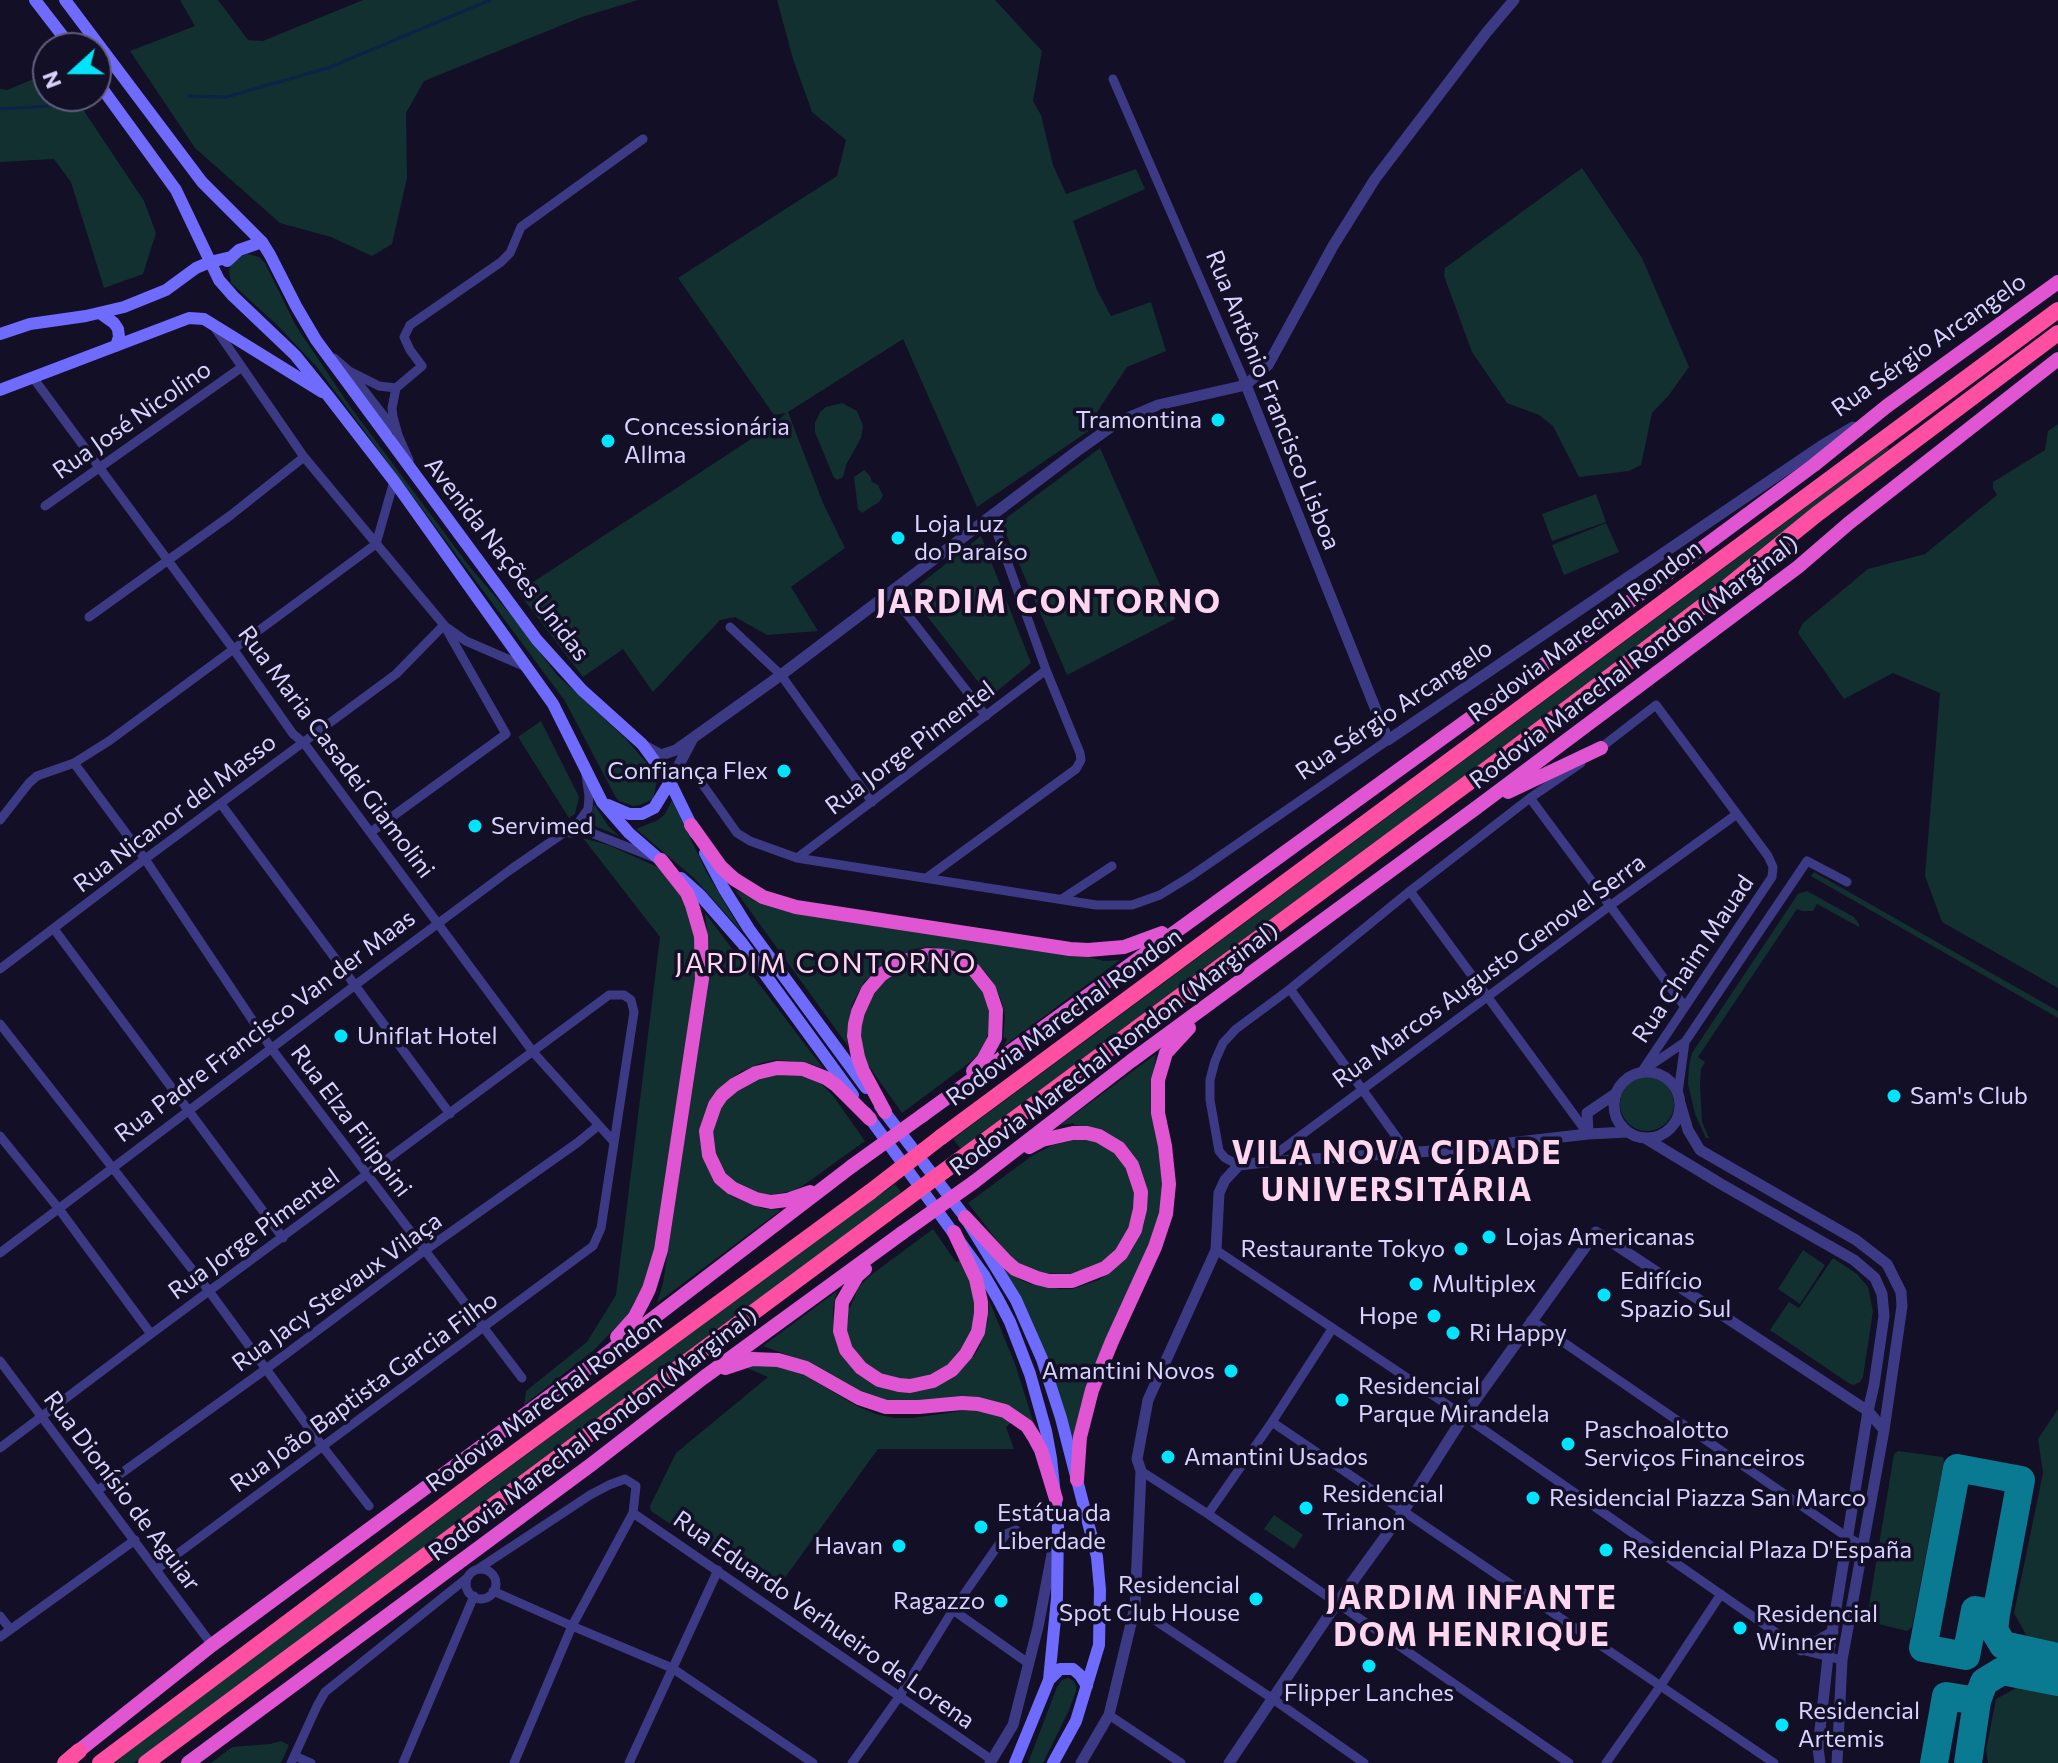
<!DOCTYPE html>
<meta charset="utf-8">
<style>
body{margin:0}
#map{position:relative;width:2058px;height:1763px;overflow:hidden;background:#130f26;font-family:Commissioner,sans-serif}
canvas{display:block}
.north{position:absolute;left:32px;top:32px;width:80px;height:80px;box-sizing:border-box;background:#130f26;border:2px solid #625e7d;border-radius:50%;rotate:249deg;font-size:22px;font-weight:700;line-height:32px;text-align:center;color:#d9d4ff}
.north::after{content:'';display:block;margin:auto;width:28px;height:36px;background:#00e5ff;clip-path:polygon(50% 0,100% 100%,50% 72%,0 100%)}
</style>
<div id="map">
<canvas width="2058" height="1763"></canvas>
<div class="north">N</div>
</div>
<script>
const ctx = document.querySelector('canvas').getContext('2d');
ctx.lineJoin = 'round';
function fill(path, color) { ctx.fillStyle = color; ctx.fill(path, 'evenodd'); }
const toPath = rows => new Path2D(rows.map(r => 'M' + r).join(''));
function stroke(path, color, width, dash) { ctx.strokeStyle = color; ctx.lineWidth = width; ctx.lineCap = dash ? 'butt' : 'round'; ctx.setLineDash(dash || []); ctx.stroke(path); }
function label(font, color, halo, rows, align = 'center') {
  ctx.font = font + ' Commissioner,sans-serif'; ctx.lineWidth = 7; ctx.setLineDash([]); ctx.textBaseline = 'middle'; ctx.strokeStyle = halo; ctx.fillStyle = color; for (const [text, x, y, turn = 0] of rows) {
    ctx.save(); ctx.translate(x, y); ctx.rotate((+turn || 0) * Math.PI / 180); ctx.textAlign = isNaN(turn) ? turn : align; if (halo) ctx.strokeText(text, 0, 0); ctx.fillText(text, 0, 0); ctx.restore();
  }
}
const green = toPath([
 [180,0,218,0,248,40,263,41,363,0,638,0,582,17,424,81,406,113,407,178,392,244,372,256,331,237,280,223,195,148,130,51,195,26],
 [777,0,995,0,1042,51,1033,101,1041,115,1053,165,1066,194,1136,169,1145,189,1073,221,1097,290,1111,316,1151,302,1166,351,1127,367,1093,418,1096,426,977,507,903,339,788,412,823,503,845,548,791,587,818,631,767,635,735,617,720,620,653,692,623,649,583,677,518,592,774,424,786,413,774,415,678,278,837,176,846,140,812,112,793,59],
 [48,73,48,96,74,96,144,201,156,233,143,274,104,288,71,182,54,159,0,162,0,89,7,90],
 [1582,168,1642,258,1689,367,1669,395,1652,413,1641,465,1629,471,1579,477,1553,426,1539,415,1507,403,1472,352,1444,276,1445,268],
 [248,254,259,257,265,263,296,326,349,405,469,566,517,622,557,675,625,738,651,768,657,781,653,799,640,805,633,806,619,801,615,796,565,701,316,366,276,324,231,283,229,271,231,264,242,256],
 [842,403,857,411,863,426,861,438,846,465,843,477,837,480,833,476,815,432,815,423,820,412,826,407],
 [2058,424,2058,988,1942,922,1925,876,1940,693,1893,673,1844,699,1798,633,1803,623,1868,569,1925,554,1997,495,1993,488,1993,482,2045,450,2048,431],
 [1887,447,1889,449,1725,581,1576,693,961,1149,953,1139],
 [1100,448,1175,619,1067,675,1001,522],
 [864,470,870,476,872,482,878,485,883,496,879,502,862,513,858,509,854,477],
 [1596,494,1606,522,1552,541,1542,514],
 [1606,523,1619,552,1564,575,1552,545],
 [981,536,1031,663,990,697,909,593],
 [541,721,579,797,575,814,569,818,518,737],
 [672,800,707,873,742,932,694,878,636,829,658,820,665,814],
 [594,804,609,827,619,836,585,822,592,813],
 [583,838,608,845,660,868,682,896,694,929,697,967,659,1232,646,1282,626,1317,594,1350,524,1405,526,1391,587,1342,616,1295,660,937],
 [1814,872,2058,1011,2058,1018,1811,876],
 [735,890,778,909,795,913,1077,954,1104,961,1120,960,1004,1046,1007,1039,1003,1037,1005,1017,1003,1006,999,995,987,974,977,964,957,953,930,947,915,949,887,962,864,982,852,1005,847,1032,848,1046],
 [1807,891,1854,917,1859,924,1859,927,1817,904,1813,911,1802,911,1797,909,1698,1057,1705,1062,1701,1069,1700,1084,1702,1122,1709,1138,1706,1138,1695,1114,1688,1084,1689,1066,1692,1053,1798,894],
 [705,913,823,1068,808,1063,791,1061,775,1060,761,1063,740,1072,730,1080,713,1098,703,1119,701,1144,704,1160,712,1176,731,1196,764,1209,781,1210,657,1303,663,1283,708,987,709,950],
 [930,960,951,963,971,974,978,982,989,1004,989,1030,985,1043,979,1054,969,1063,902,1113,868,1065,860,1045,862,1022,871,998,886,978,905,966],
 [1156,1054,1152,1086,1163,1183,1160,1213,1075,1451,1051,1368,1023,1302,1000,1262,1021,1280,1031,1284,1060,1289,1072,1289,1099,1280,1122,1262,1132,1250,1144,1225,1146,1210,1137,1161,1123,1143,1103,1130,1074,1125,1074,1123,1060,1125],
 [776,1074,804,1076,820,1082,834,1097,865,1141,804,1185,793,1191,768,1195,752,1192,729,1179,715,1158,712,1132,719,1111,726,1101,743,1085,754,1080],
 '1620 1104a27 27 0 1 1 54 0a27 27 0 1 1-54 0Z',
 [1075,1138,1093,1140,1112,1149,1133,1177,1135,1205,1128,1231,1117,1250,1099,1264,1076,1274,1040,1273,1016,1262,1005,1251,968,1203,1033,1155,1053,1145,1075,1140],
 [895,1184,901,1192,888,1204,134,1763,111,1763,880,1192,884,1192],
 [933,1229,956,1262,961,1260,975,1294,973,1331,953,1362,933,1375,911,1380,887,1378,857,1358,845,1333,846,1309,850,1308,858,1288,867,1278],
 [1803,1250,1825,1265,1800,1304,1778,1289],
 [1833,1258,1857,1274,1868,1287,1873,1311,1863,1377,1860,1382,1854,1385,1850,1384,1770,1330,1789,1302,1799,1308],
 [837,1291,833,1308,834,1332,842,1355,858,1375,881,1387,957,1373,974,1356,980,1346,988,1320,989,1300,1015,1364,1034,1424,1003,1404,991,1400,970,1398,893,1402,869,1396,795,1358,763,1346],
 [768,1363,803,1374,857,1406,876,1414,894,1418,912,1418,976,1409,1002,1416,1012,1422,1006,1427,1014,1449,878,1449,776,1590,768,1590,651,1511,650,1506,676,1453,768,1377,742,1366],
 [2058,1409,2058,1646,2029,1640,2014,1613,2043,1473,2038,1439],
 [1898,1451,1943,1457,1944,1461,1912,1627,1907,1631,1871,1622,1867,1618,1894,1454],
 [1274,1515,1303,1535,1294,1549,1264,1529],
 [1068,1678,1074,1681,1076,1686,1076,1691,1069,1710,1043,1763,1028,1763,1057,1687,1062,1680],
 [2018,1687,2058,1695,2058,1763,1988,1763,1986,1750,1996,1699],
 [281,1741,289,1745,281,1763,211,1763,232,1747,270,1744]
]);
const stream = toPath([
 [189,96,226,97,328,68,490,0],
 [0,109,64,105]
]);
const taxiway = toPath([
 [1957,1468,2021,1480,1996,1614,1975,1610,1966,1656,1923,1648,1957,1468],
 [1996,1614,1994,1630,2003,1645,2058,1657],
 [1977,1701,1984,1682,2002,1671,2058,1682],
 [1934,1763,1946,1696,1977,1701,1968,1763]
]);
const minor = toPath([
 [1113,79,1246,385],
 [215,328,304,457,444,625,506,734,371,832],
 [334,358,349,371,394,429],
 [349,371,379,386,396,388,392,408,393,417,398,435,409,460],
 [34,379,234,650,293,734,304,743,533,1052,614,1142],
 [396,388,422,366,410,350,404,337,410,325,501,262,510,253,521,227,643,139],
 [45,506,242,367],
 [890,592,986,716],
 [89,617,231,515,304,457],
 [446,627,466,641,526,667],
 [730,627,781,675,872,802],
 [1599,749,1656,705,1768,856,1773,867,1772,877,1642,1071],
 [74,763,145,859,271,1048,522,1378],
 [703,785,737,833,750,841,797,858,1096,905,1132,905,1160,895,1191,876,1388,740],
 [1530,798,1685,1007],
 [221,804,450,1114],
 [0,820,29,783,37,776,74,763,109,741,376,544,394,481],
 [570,833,584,830,653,857],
 [797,858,1046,670],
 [928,877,1076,769,1081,760,1080,753,1046,670,991,516],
 [1410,891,1588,1134],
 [1062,899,1112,866],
 [54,929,283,1238],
 [0,969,145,859,396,674,444,625],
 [1290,989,1408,1153],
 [0,1024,209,1291,323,1447,369,1506],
 [1685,1042,1807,861,1847,882],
 [1648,1067,1685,1042,1678,1093],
 [0,1136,59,1209,151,1334],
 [1265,1162,1611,905,1737,814],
 [1239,1165,1225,1158,1219,1151,1210,1100,1210,1080,1215,1061,1223,1043,1236,1029,1290,989,1410,891,1530,798,1581,763],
 [1216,1250,1464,1416,1801,1650,1842,1660],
 [0,1253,378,968,510,870,578,823,588,809,589,796,586,775],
 [1531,1320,1847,1537,1863,1546],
 [0,1361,212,1645],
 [1272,1422,1774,1763],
 [0,1448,151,1334,609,995,624,995,631,1000,634,1012,601,1228,593,1246,157,1569],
 [1141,1471,1208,1514,1569,1763],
 [98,1490,266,1369,424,1251,577,1143,599,1125],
 [633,1513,992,1760],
 [1208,1514,1272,1422,1332,1329],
 [478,1569,590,1495,609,1485,625,1479,636,1486,633,1513,572,1626,514,1763],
 '466 1584a15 15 0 1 1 30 0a15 15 0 1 1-30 0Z',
 [493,1591,572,1626,672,1668,813,1763],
 [1135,1607,1273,1699,1364,1763],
 [953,1610,1028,1663],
 [0,1616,10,1629],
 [0,1637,135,1540],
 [1109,1715,1181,1763],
 [295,1756,311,1763],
 [291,1763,317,1706,325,1692,467,1578],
 [403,1763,474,1596],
 [629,1763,718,1570],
 [852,1763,899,1697,953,1610,1006,1534,1016,1530],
 [1606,1763,1661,1685,1721,1594]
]);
const tertiary = toPath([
 [1246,385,1388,740,1821,446,1853,427],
 [643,745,661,755,676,750,781,675,1077,451,1118,422,1158,405,1246,385,1268,365,1333,246,1375,179,1486,33,1514,0],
 [670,782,692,740],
 '1614 1105a33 33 0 1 1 66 0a33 33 0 1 1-66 0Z',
 [1680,1103,1688,1130,1700,1150,1856,1240,1887,1264,1901,1292,1902,1306,1884,1430,1842,1660,1837,1763],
 [1588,1134,1587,1113,1615,1094],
 [1645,1138,1721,1184,1854,1260,1875,1278,1882,1294,1884,1316,1874,1385,1868,1411,1828,1657,1818,1748,1820,1763],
 [1801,1650,1833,1632],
 [990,1763,1013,1725,1038,1627,1054,1544],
 [1081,1763,1109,1715,1135,1607,1141,1471,1137,1459,1148,1400,1216,1250,1219,1193,1225,1180,1239,1165,1265,1162,1448,1150,1588,1134,1628,1132],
 [1229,1763,1337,1603,1403,1512,1464,1416,1596,1232,1868,1411,1884,1430]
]);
const secondary = toPath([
 [35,0,72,48],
 [65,0,202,182,262,242,270,255,296,306,316,340,537,640,582,690,642,744,670,782,695,833],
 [96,80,176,190,219,280,233,296,295,355,329,397,394,481,553,704,602,802,629,833,667,866],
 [227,261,239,250,262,242],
 [100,313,114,323,118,329,119,337,116,346],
 [0,334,30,324,86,316,124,307,166,290,196,268,210,262,231,257],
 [0,390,189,318,204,319,322,392],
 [608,805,629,814,642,814,654,808,670,782],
 [705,853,724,889,749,929,866,1088],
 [681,878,700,895,742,943,853,1095],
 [880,1106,965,1217,1016,1300,1042,1359,1061,1418,1077,1480,1097,1557,1100,1590,1099,1645,1076,1721,1053,1763],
 [866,1113,984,1275,998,1299,1010,1322,1030,1374,1046,1431,1051,1458,1058,1524,1057,1598,1049,1680,1015,1763],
 [1049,1680,1060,1669,1073,1669,1080,1675,1087,1686]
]);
const trunk = toPath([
 [1508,792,1601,748],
 [691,825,721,867,734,879,763,897,796,907,1070,949,1088,950,1124,947,1162,933],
 [885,1112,863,1071,858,1057,854,1036,855,1024,858,1012,868,990,881,975,900,962,927,955,946,956,955,959,974,970,989,989,996,1010,995,1038,983,1060,973,1071],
 [923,1115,1586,634,1814,465,1887,406,2058,282],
 [974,1182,1131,1061,1476,808,1798,567,1849,523,2058,359],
 [810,1192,787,1200,771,1202,756,1199,732,1188,720,1178,709,1155,706,1131,715,1105,722,1095,734,1085,756,1073,777,1068,803,1069,826,1078,836,1085,870,1119],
 [965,1217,1006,1261,1015,1269,1037,1278,1049,1281,1072,1281,1105,1268,1121,1254,1135,1230,1140,1209,1141,1192,1132,1165,1119,1148,1099,1136,1087,1133,1073,1133,1042,1140,1029,1147],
 [865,1269,857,1276,842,1302,840,1331,846,1350,861,1368,879,1380,899,1385,910,1386,933,1381,952,1370,966,1354,978,1332,981,1313,981,1302,976,1279,954,1232],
 [617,1337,634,1318,641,1305,649,1289,661,1250,702,979,701,936,692,905,687,893,661,860],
 [725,1368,752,1359,778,1360,806,1368,859,1398,886,1407,919,1407,962,1403,978,1404,1005,1411,1027,1426,1034,1437,1041,1450,1056,1499],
 [1077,1480,1080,1437,1092,1390,1112,1341,1155,1247,1166,1214,1169,1184,1165,1146,1158,1113,1158,1080,1166,1053,1189,1028],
 [71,1757,212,1645,588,1368,852,1166],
 [188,1763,592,1464,703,1378,902,1233]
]);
const motorway = toPath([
 [941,1137,2058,310],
 [959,1160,1491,766,1711,600,1817,514,2058,333],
 [65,1763,79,1751],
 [100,1763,483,1476,870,1192],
 [146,1763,886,1214]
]);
const trunkBridge = toPath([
 [852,1166,923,1115],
 [902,1233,974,1182]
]);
const motorwayBridge = toPath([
 [870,1192,941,1137],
 [886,1214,959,1160]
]);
const markers = [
 [1218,420,8,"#00e5ff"],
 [608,441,8,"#00e5ff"],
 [898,538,8,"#00e5ff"],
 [784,771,8,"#00e5ff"],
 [475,826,8,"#00e5ff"],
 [341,1036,8,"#00e5ff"],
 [1894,1096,8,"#00e5ff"],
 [1489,1237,8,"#00e5ff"],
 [1461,1249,8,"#00e5ff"],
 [1416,1284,8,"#00e5ff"],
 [1604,1295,8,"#00e5ff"],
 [1434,1316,8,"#00e5ff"],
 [1453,1333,8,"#00e5ff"],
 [1231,1371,8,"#00e5ff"],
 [1342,1400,8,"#00e5ff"],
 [1568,1444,8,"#00e5ff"],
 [1168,1457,8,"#00e5ff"],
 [1533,1498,8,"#00e5ff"],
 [1306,1508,8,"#00e5ff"],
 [981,1527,8,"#00e5ff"],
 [899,1546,8,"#00e5ff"],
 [1606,1550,8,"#00e5ff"],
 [1256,1599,8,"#00e5ff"],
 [1001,1601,8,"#00e5ff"],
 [1740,1628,8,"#00e5ff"],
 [1369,1666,8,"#00e5ff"],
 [1782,1725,8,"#00e5ff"]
];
const streetNames = [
 ["Rua Sérgio Arcangelo",1929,345,-35],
 ["Rua Antônio Francisco Lisboa",1273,400,68],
 ["Rua José Nicolino",132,420,-35],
 ["Avenida Nações Unidas",507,559,52],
 ["Rodovia Marechal Rondon",1585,631,-37],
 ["Rodovia Marechal Rondon (Marginal)",1634,662,-37],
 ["Rua Sérgio Arcangelo",1394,710,-34],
 ["Rua Jorge Pimentel",910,748,-37],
 ["Rua Maria Casadei Giamolini",336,752,53],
 ["Rua Nicanor del Masso",175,813,-37],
 ["Rua Chaim Mauad",1693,959,-56],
 ["Rua Marcos Augusto Genovel Serra",1489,971,-36],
 ["Rodovia Marechal Rondon",1064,1017,-36],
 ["Rua Padre Francisco Van der Maas",265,1026,-37],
 ["Rodovia Marechal Rondon (Marginal)",1114,1049,-37],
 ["Rua Elza Filippini",351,1121,53],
 ["Rua Jorge Pimentel",254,1234,-36],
 ["Rua Jacy Stevaux Vilaça",337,1292,-36],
 ["Rua João Baptista Garcia Filho",364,1392,-36],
 ["Rodovia Marechal Rondon",544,1403,-36],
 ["Rodovia Marechal Rondon (Marginal)",593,1434,-37],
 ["Rua Dionísio de Aguiar",122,1491,53],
 ["Rua Eduardo Verhueiro de Lorena",824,1620,35]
];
const poiNames = [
 ["Tramontina",1202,420,"right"],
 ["Concessionária",624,427],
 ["Allma",624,455],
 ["Loja Luz",914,524],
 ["do Paraíso",914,552],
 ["Confiança Flex",768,771,"right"],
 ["Servimed",491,826],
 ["Uniflat Hotel",357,1036],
 ["Sam's Club",1910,1096],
 ["Lojas Americanas",1505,1237],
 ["Restaurante Tokyo",1445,1249,"right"],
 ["Edifício",1620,1281],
 ["Spazio Sul",1620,1309],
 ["Multiplex",1432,1284],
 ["Hope",1418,1316,"right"],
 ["Ri Happy",1469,1333],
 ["Amantini Novos",1215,1371,"right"],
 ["Residencial",1358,1386],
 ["Parque Mirandela",1358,1414],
 ["Paschoalotto",1584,1430],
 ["Serviços Financeiros",1584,1458],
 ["Amantini Usados",1184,1457],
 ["Residencial",1322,1494],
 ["Trianon",1322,1522],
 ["Residencial Piazza San Marco",1549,1498],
 ["Estátua da",997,1513],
 ["Liberdade",997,1541],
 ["Havan",883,1546,"right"],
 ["Residencial Plaza D'España",1622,1550],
 ["Residencial",1240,1585,"right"],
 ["Spot Club House",1240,1613,"right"],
 ["Ragazzo",985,1601,"right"],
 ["Residencial",1756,1614],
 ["Winner",1756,1642],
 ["Flipper Lanches",1369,1693,"center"],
 ["Residencial",1798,1711],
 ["Artemis",1798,1739]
];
const quarterNames = [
 ["JARDIM CONTORNO",826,964]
];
const districtNames = [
 ["JARDIM CONTORNO",1049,602],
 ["VILA NOVA CIDADE",1397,1153],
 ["UNIVERSITÁRIA",1397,1190],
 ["JARDIM INFANTE",1472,1598],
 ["DOM HENRIQUE",1472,1635]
];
fill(green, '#12302f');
stroke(stream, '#0c2248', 3);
stroke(taxiway, '#0a7a92', 28);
stroke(minor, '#3d3a85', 9);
stroke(tertiary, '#3d3a85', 11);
stroke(secondary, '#6f6bff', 12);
stroke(trunk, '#e055d1', 14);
stroke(motorway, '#ff4fa3', 16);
stroke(trunkBridge, '#e055d1', 14);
stroke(motorwayBridge, '#ff4fa3', 16);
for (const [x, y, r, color] of markers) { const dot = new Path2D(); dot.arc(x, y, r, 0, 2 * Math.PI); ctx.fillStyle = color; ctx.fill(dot); stroke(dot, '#130f26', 3); }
label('24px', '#d9d4ff', '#130f26', streetNames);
label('24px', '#d9d4ff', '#130f26', poiNames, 'left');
ctx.letterSpacing = '2px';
label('28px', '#ffd6f0', '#130f26', quarterNames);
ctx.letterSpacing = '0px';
ctx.letterSpacing = '2px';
label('bold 32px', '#ffd6f0', '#130f26', districtNames);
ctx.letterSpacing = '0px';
</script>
